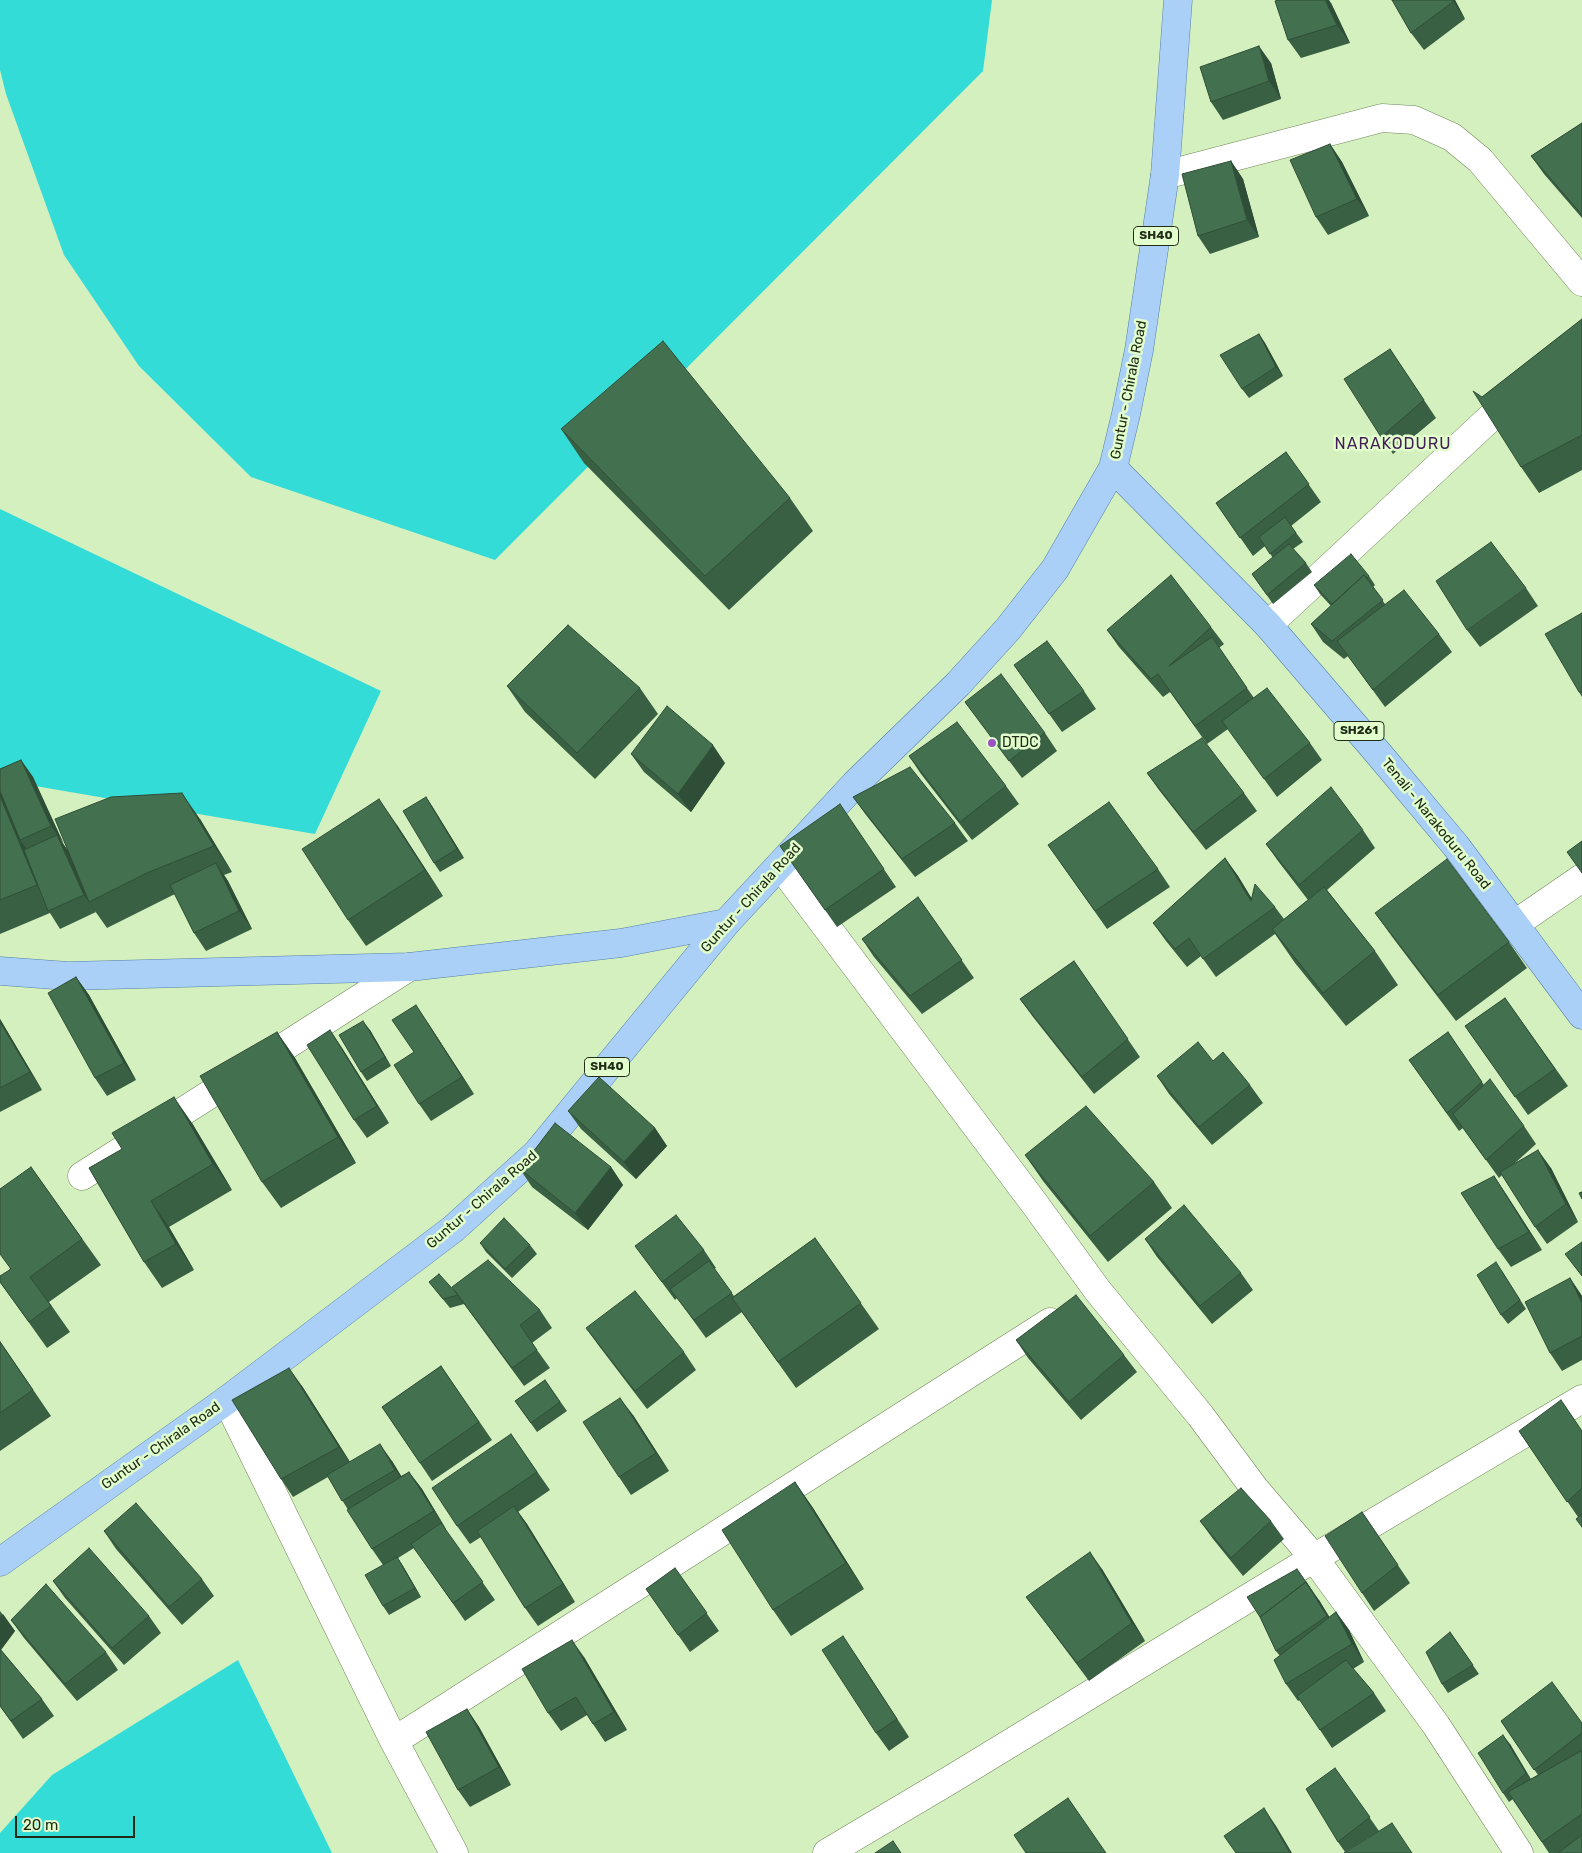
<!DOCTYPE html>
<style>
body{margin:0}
#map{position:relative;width:1582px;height:1853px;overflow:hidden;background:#d5f0bf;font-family:Rubik,sans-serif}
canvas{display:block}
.scale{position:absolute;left:15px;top:1816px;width:120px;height:22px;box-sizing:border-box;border:2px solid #202b18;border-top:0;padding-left:6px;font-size:15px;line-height:18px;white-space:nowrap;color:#202b18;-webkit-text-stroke:4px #e2fecc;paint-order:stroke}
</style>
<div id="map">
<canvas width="1582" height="1853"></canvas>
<div class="scale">20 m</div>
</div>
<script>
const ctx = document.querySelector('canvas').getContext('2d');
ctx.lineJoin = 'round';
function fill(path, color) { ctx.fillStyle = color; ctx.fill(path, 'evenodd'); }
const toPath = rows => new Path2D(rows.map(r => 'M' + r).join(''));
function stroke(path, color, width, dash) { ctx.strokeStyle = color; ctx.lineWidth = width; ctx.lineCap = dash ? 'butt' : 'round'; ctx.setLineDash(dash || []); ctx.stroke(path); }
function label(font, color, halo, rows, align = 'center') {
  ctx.font = font + ' Rubik,sans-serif'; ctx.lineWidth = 5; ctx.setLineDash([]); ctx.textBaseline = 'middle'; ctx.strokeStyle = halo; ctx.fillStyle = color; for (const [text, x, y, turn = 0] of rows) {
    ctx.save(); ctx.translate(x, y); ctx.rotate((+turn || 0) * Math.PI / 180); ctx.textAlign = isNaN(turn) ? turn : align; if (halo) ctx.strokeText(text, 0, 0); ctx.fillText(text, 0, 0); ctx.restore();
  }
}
const water = toPath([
 [0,0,992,0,983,71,495,560,251,477,139,366,64,255,6,94,0,70],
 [0,509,381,691,315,834,0,780],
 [238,1660,332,1853,0,1853,0,1833,52,1775]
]);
const minor = toPath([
 [1165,175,1382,118,1414,120,1452,137,1480,160,1582,282],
 [1268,625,1517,393],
 [780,865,1034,1203,1098,1291,1200,1415,1255,1489,1314,1558,1436,1725,1519,1853],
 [1515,924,1582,878],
 [82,1176,409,967],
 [227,1400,394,1741,454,1853],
 [394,1741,1050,1322],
 [827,1853,950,1780,1314,1558,1582,1399]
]);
const major = toPath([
 [1113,468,1268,625,1378,753,1456,846,1582,1015],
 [0,971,68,976,409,967,621,943,726,923],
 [0,1562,227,1400,453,1229,537,1153,726,923,855,784,958,684,1008,629,1055,569,1113,468,1126,414,1139,350,1165,175,1178,0]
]);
const wall = toPath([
 [1392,0,1455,0,1465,19,1424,50,1411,33],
 [1331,3,1350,43,1301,58,1288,40],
 [1271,63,1281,99,1223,120,1211,102],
 [1582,123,1582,218,1544,174,1531,156],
 [1330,144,1342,162,1369,216,1328,235,1316,217],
 [1231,161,1243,179,1259,237,1210,254,1198,236],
 [1582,319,1582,470,1539,493,1521,467,1482,397],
 [1259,334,1265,343,1283,376,1249,398,1242,389],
 [1390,349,1436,418,1393,454,1381,437],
 [561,429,790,498,813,531,729,610,584,463],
 [1286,452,1321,502,1291,526,1303,542,1293,549,1306,563,1312,572,1273,604,1252,574,1273,558,1265,546,1253,556,1216,503],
 [1369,576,1375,585,1373,587,1385,604,1439,634,1452,652,1385,707,1348,656,1344,659,1323,642,1311,624,1331,606,1320,594,1314,585],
 [1526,588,1538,606,1480,647,1467,630],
 [1582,613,1582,697,1579,692],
 [1211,627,1224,644,1219,648,1254,698,1310,743,1322,760,1277,797,1228,729,1207,744,1170,692,1163,697,1119,647,1107,630],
 [1014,665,1084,691,1096,709,1062,732],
 [507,686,640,688,658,714,595,779,525,712],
 [965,702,1045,733,1057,751,1022,778],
 [631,754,725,763,691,812,644,772],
 [909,756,1006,786,1019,804,972,840,921,774],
 [21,760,33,777,63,844,69,852,200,819,232,872,224,875,228,881,252,929,206,951,194,933,175,894,107,928,95,911,96,912,60,929,50,913,0,934,0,769],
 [1147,773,1244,793,1257,811,1206,850,1159,790],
 [426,797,432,806,464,858,440,872,434,863],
 [853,797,955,823,968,841,915,877,866,815],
 [852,822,896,887,837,927,780,846],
 [397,825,443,896,366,946,348,920],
 [1363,830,1375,848,1327,890,1375,951,1398,985,1346,1026,1295,963,1275,934,1216,977,1201,956,1187,967,1166,941,1153,923,1225,858,1238,876,1252,899,1275,907,1284,919,1308,900,1278,861,1266,844],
 [1048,845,1158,869,1170,887,1107,929],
 [918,897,974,978,922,1014,874,957,862,939],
 [1375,913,1509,942,1527,968,1456,1021,1393,938],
 [1074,961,1140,1057,1094,1094,1033,1017,1020,999],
 [76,977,89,995,136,1080,107,1096,95,1078],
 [1505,998,1568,1086,1528,1115,1465,1026],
 [0,1019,42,1090,0,1112],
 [428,1023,474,1094,431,1121,419,1104,414,1052],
 [330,1030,342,1048,389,1123,367,1138,354,1120],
 [370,1030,391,1066,367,1081,361,1072],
 [277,1032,295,1058,356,1163,281,1208,262,1182],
 [1448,1032,1484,1085,1524,1126,1536,1144,1514,1164,1551,1168,1578,1222,1547,1244,1535,1227,1502,1175,1499,1178,1463,1128,1459,1131,1409,1060],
 [1157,1076,1250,1085,1263,1103,1212,1145,1169,1094],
 [568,1111,655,1128,667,1146,636,1179,581,1129],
 [192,1123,232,1190,169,1227,194,1270,162,1288,144,1262,89,1168],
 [1025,1155,1154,1182,1172,1208,1108,1262,1043,1181],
 [31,1167,101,1265,49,1302,70,1332,47,1348,0,1282,10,1269],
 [611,1167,623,1185,588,1230,532,1187,520,1169],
 [1494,1176,1506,1194,1542,1250,1511,1267,1498,1249],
 [815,1238,879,1329,796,1388,742,1312,706,1338,677,1298,675,1300,635,1246,704,1250,716,1268,714,1269,734,1296],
 [1145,1239,1241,1273,1253,1290,1212,1324,1157,1257],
 [480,1243,530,1245,537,1254,512,1278,486,1252],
 [1502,1271,1526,1309,1508,1324,1501,1315],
 [1570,1278,1582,1296,1582,1360,1562,1371,1550,1353],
 [429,1282,458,1295,540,1310,552,1328,532,1343,550,1368,524,1386,464,1304,450,1308],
 [586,1328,684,1352,696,1370,647,1409,599,1346],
 [1016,1340,1124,1355,1137,1372,1081,1420,1028,1358],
 [0,1341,51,1416,0,1451],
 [441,1366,492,1440,432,1481,382,1407],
 [545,1380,567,1411,537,1432,515,1401],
 [302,1386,350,1462,392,1461,401,1476,409,1472,422,1489,446,1529,445,1529,495,1600,465,1621,414,1548,398,1558,403,1566,421,1597,389,1615,383,1606,383,1565,372,1549,328,1477,293,1497,281,1479],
 [633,1415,669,1471,631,1495,619,1477],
 [1582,1430,1582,1528,1578,1517,1519,1431],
 [511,1434,550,1490,518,1512,527,1524,575,1602,538,1626,525,1608,481,1537,470,1544,457,1526],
 [795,1482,813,1508,864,1589,791,1636,773,1610],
 [1362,1512,1410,1583,1374,1611,1362,1593],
 [1200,1521,1271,1521,1284,1539,1243,1576,1213,1539],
 [104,1531,202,1579,214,1596,182,1625,116,1549],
 [675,1568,719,1631,690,1652,646,1589],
 [1102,1569,1145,1641,1089,1681,1039,1614,1026,1597],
 [53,1581,149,1616,161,1633,124,1665,65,1598],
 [1319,1600,1329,1617,1336,1612,1349,1630,1364,1662,1353,1669,1374,1693,1386,1711,1332,1748,1300,1700,1298,1701,1286,1684,1280,1656,1276,1651,1260,1617],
 [0,1611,15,1631,1,1650,42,1699,54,1716,23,1739,0,1706],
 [11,1620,106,1652,118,1670,77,1701,24,1638],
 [1450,1632,1479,1674,1448,1693,1442,1684],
 [855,1654,909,1737,889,1751,876,1733],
 [584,1657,627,1730,605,1742,587,1715,561,1731,548,1713],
 [467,1709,479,1727,511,1785,470,1807,458,1790],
 [1501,1721,1582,1723,1582,1853,1549,1853,1513,1799,1509,1802,1503,1793,1510,1744,1531,1779,1538,1775],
 [1335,1768,1379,1831,1345,1852,1338,1842]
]);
const shadedWall = toPath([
 [1325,0,1329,0,1331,3,1350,43,1337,25],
 [1452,0,1455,0,1465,19],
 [1259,46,1271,63,1281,99,1269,81],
 [1330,144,1342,162,1369,216,1357,199],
 [1231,161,1243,179,1259,237,1247,220],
 [1259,334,1265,343,1283,376,1276,367],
 [713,745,725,763,691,812,678,794],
 [21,760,33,777,64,844,51,826],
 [0,788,20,840,33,857,53,909,37,885,0,796],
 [182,793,200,819,232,872,214,846],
 [426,797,432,806,464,858,457,849],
 [379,799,397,825,443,896,425,870],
 [57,835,69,852,89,902,96,912,84,895],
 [1225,858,1238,876,1264,919,1251,901],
 [216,863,228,881,252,929,239,911],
 [76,977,89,995,136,1080,124,1063],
 [416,1005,428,1023,474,1094,462,1077],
 [0,1019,42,1090,30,1072,0,1022],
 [363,1021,370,1030,391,1066,385,1057],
 [330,1030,342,1048,389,1123,377,1106],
 [277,1032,295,1058,356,1163,338,1137],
 [174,1097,192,1123,232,1190,213,1164],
 [655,1128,667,1146,636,1179,624,1162],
 [1538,1150,1551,1168,1578,1222,1566,1204],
 [611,1167,623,1185,588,1230,575,1213],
 [1494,1176,1506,1194,1542,1250,1529,1232],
 [151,1201,169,1227,194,1270,176,1244],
 [1570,1278,1582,1296,1582,1303],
 [289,1368,302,1386,352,1465,339,1447],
 [620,1398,633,1415,669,1471,656,1453],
 [380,1444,392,1461,408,1487,395,1470],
 [409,1472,422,1489,446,1529,434,1511],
 [795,1482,813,1508,864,1589,846,1563],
 [514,1506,527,1524,575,1602,563,1584],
 [1090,1552,1102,1569,1145,1641,1132,1623],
 [397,1557,403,1566,421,1597,415,1588],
 [1297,1569,1319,1600,1340,1634,1327,1616],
 [1336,1612,1349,1630,1364,1662,1352,1644],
 [3,1614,15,1631,0,1651,0,1617],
 [843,1636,855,1654,909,1737,897,1719],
 [572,1640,584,1657,627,1730,614,1712],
 [467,1709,479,1727,511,1785,499,1767],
 [1503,1735,1510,1744,1532,1782,1526,1773],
 [1264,1808,1276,1826,1292,1853,1290,1853]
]);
const building = toPath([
 [1278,0,1325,0,1337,25,1288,40,1275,1,1278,0],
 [1392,0,1452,0,1453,2,1411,33,1392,0],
 [1259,46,1269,81,1211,102,1200,67,1259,46],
 [1582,123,1582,215,1531,156,1582,123],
 [1330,144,1357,199,1316,217,1290,160,1330,144],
 [1231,161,1247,220,1198,236,1182,174,1231,161],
 [1582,319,1582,435,1521,467,1473,391,1482,397,1582,319],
 [1259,334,1276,367,1242,389,1220,355,1259,334],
 [663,341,790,498,705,576,561,429,663,341],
 [1390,349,1424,400,1381,437,1344,379,1390,349],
 [1286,452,1309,484,1240,538,1216,503,1286,452],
 [1285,517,1296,533,1270,554,1259,537,1285,517],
 [1491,542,1526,588,1467,630,1436,581,1491,542],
 [1289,544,1306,563,1267,595,1252,574,1289,544],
 [1351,554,1369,576,1367,578,1364,575,1332,604,1314,585,1351,554],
 [1171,575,1211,627,1169,666,1212,637,1247,688,1195,726,1158,674,1151,679,1107,630,1171,575],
 [1364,575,1383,600,1332,641,1311,624,1364,575],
 [1404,590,1439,634,1373,690,1337,641,1404,590],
 [1582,613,1582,691,1579,692,1545,634,1582,613],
 [568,625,640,688,577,753,507,686,568,625],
 [1047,641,1084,691,1049,714,1014,665,1047,641],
 [1001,674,1045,733,1009,761,965,702,1001,674],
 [1267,688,1310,743,1264,779,1222,721,1267,688],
 [667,706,713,745,678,794,631,754,667,706],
 [957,722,1006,786,960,822,909,756,957,722],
 [1202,738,1244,793,1193,832,1147,773,1202,738],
 [21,760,51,826,20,840,0,791,0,769,21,760],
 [910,767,955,823,902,859,853,797,910,767],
 [1331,787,1363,830,1299,885,1266,844,1331,787],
 [182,793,214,846,149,872,89,902,55,819,111,797,182,793],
 [0,796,37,885,0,900,0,796],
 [426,797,457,849,434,863,403,811,426,797],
 [379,799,425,870,348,920,302,849,379,799],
 [1109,802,1158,869,1095,911,1048,845,1109,802],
 [840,804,884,869,825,910,780,846,840,804],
 [57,835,84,895,48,911,24,850,57,835],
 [1582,841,1582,873,1567,852,1582,841],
 [1225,858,1251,901,1255,884,1275,907,1203,959,1189,938,1175,949,1153,923,1225,858],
 [1447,859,1509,942,1438,995,1375,913,1447,859],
 [216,863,239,911,194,933,170,885,216,863],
 [1324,887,1375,951,1323,993,1272,929,1324,887],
 [918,897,962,960,910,996,862,939,918,897],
 [1074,961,1128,1039,1082,1077,1020,999,1074,961],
 [76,977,124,1063,95,1078,48,993,76,977],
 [1505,998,1555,1069,1515,1097,1465,1026,1505,998],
 [416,1005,462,1077,419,1104,394,1065,414,1052,392,1020,416,1005],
 [363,1021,385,1057,361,1072,339,1035,363,1021],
 [0,1022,30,1072,0,1088,0,1022],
 [330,1030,377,1106,354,1120,307,1045,330,1030],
 [277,1032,338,1137,262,1182,200,1076,277,1032],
 [1448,1032,1482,1082,1447,1113,1409,1060,1448,1032],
 [1198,1042,1213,1061,1223,1052,1250,1085,1199,1127,1157,1076,1198,1042],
 [599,1077,655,1128,624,1162,568,1111,599,1077],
 [1490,1079,1524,1126,1486,1160,1453,1114,1490,1079],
 [174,1097,213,1164,151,1201,176,1244,144,1262,89,1168,122,1149,112,1133,174,1097],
 [1086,1106,1154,1182,1090,1236,1025,1155,1086,1106],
 [555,1123,611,1167,575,1213,520,1169,555,1123],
 [1538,1150,1566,1204,1535,1227,1500,1172,1538,1150],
 [31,1167,82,1239,30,1277,51,1306,29,1322,0,1282,0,1276,11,1269,0,1254,0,1189,31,1167],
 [1494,1176,1529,1232,1498,1249,1461,1193,1494,1176],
 [1582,1192,1582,1199,1579,1193,1582,1192],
 [1184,1205,1241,1273,1200,1306,1145,1239,1184,1205],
 [676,1215,704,1250,662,1282,635,1246,676,1215],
 [504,1218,530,1245,505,1269,480,1243,504,1218],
 [815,1238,861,1303,778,1362,732,1298,815,1238],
 [1582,1242,1582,1276,1565,1254,1582,1242],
 [488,1260,540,1310,520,1325,537,1350,512,1368,452,1287,488,1260],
 [709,1261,732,1293,694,1320,670,1289,709,1261],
 [1496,1262,1520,1300,1501,1315,1477,1275,1496,1262],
 [439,1274,458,1295,443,1299,429,1282,439,1274],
 [1570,1278,1582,1303,1582,1336,1550,1353,1525,1302,1570,1278],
 [635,1291,684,1352,635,1391,586,1328,635,1291],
 [1076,1295,1124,1355,1069,1402,1016,1340,1076,1295],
 [0,1342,33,1390,0,1413,0,1342],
 [441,1366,479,1422,420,1463,382,1407,441,1366],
 [289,1368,339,1447,281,1479,232,1400,289,1368],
 [545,1380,560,1402,531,1423,515,1401,545,1380],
 [620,1398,656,1453,619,1477,583,1422,620,1398],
 [1561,1400,1582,1431,1582,1488,1567,1502,1519,1431,1561,1400],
 [511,1434,537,1472,457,1526,432,1488,511,1434],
 [380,1444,395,1470,342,1501,327,1475,380,1444],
 [409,1472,434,1511,372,1549,347,1510,409,1472],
 [795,1482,846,1563,773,1610,722,1530,795,1482],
 [1241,1488,1271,1521,1231,1558,1200,1521,1241,1488],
 [136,1503,202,1579,169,1607,104,1531,136,1503],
 [514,1506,563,1584,525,1608,477,1531,514,1506],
 [1362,1512,1398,1565,1362,1593,1325,1536,1362,1512],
 [1582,1514,1582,1527,1576,1519,1582,1514],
 [441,1523,483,1582,453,1603,411,1544,441,1523],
 [89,1548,149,1616,112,1648,53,1581,89,1548],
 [1090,1552,1132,1623,1077,1663,1026,1597,1090,1552],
 [397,1557,415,1588,383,1606,365,1575,397,1557],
 [675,1568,707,1613,678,1635,646,1589,675,1568],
 [1297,1569,1312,1591,1306,1582,1260,1617,1247,1597,1297,1569],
 [1306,1582,1327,1616,1276,1651,1260,1617,1306,1582],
 [46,1584,106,1652,65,1684,11,1620,46,1584],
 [1336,1612,1352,1644,1286,1684,1274,1660,1336,1612],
 [1450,1632,1473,1665,1442,1684,1426,1652,1450,1632],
 [843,1636,897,1719,876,1733,822,1650,843,1636],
 [572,1640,614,1712,593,1724,576,1697,548,1713,522,1669,572,1640],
 [0,1649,42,1699,11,1721,0,1706,0,1649],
 [1346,1660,1374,1693,1320,1730,1297,1696,1346,1660],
 [1552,1682,1582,1723,1582,1733,1534,1770,1501,1721,1552,1682],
 [467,1709,499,1767,458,1790,426,1732,467,1709],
 [1503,1735,1526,1773,1503,1793,1478,1753,1503,1735],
 [1581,1751,1582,1753,1582,1814,1542,1842,1508,1792,1581,1751],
 [1335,1768,1370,1817,1338,1842,1306,1789,1335,1768],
 [1068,1798,1106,1853,1026,1853,1014,1835,1068,1798],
 [1264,1808,1290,1853,1236,1853,1224,1836,1264,1808],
 [1392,1823,1412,1853,1344,1853,1392,1823],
 [1582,1835,1582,1853,1558,1853,1582,1835],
 [893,1841,901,1853,875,1853,893,1841]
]);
const markers = [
 [992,743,5,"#9b52c5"]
];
const shields = [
 [1156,236,45],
 [1359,731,50],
 [607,1067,45]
];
const shieldNames = [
 ["SH40",1156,236],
 ["SH261",1359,731],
 ["SH40",607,1067]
];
const streetNames = [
 ["Guntur - Chirala Road",1129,390,-79],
 ["Tenali - Narakoduru Road",1436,824,51],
 ["Guntur - Chirala Road",751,898,-48],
 ["Guntur - Chirala Road",482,1200,-41],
 ["Guntur - Chirala Road",161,1446,-35]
];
const poiNames = [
 ["DTDC",1002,743]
];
const quarterNames = [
 ["NARAKODURU",1393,444]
];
fill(water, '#34dcd7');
stroke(minor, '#70885b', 29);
stroke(major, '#5581a7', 29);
stroke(minor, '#fff', 28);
stroke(major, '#aad0f8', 28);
fill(wall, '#3a6044');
fill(shadedWall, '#2f4e37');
fill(building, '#43704f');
stroke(building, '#2f4e37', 1);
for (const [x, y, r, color] of markers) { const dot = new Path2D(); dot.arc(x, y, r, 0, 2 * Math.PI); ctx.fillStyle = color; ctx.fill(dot); stroke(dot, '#e2fecc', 2); }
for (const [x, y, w] of shields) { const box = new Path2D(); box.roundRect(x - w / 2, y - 9.5, w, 19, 4); ctx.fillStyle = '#e2fecc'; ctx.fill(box); stroke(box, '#202b18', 1); }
label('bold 12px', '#202b18', null, shieldNames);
label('14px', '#202b18', '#e2fecc', streetNames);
label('14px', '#202b18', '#e2fecc', poiNames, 'left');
ctx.letterSpacing = '1px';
label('16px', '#421f56', '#e2fecc', quarterNames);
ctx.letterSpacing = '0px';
</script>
